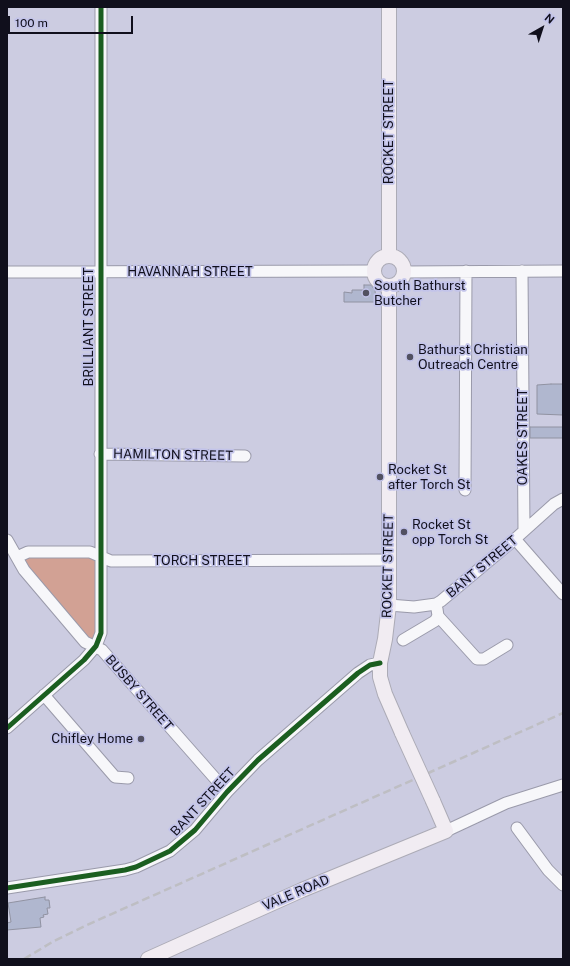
<!DOCTYPE html>
<style>
body{margin:0}
#map{position:relative;width:570px;height:966px;overflow:hidden;background:#cccce1;font-family:"Public Sans",sans-serif}
canvas{display:block}
.frame{position:absolute;inset:0;border:8px solid #100f1c;pointer-events:none}
.north{position:absolute;left:522px;top:8px;width:40px;height:40px;-webkit-text-stroke:3px #c3c4ea;paint-order:stroke;rotate:39deg;font-size:11px;font-weight:700;line-height:16px;text-align:center;color:#100f1c}
.north::after{content:'';display:block;margin:auto;width:14px;height:18px;background:#100f1c;clip-path:polygon(50% 0,100% 100%,50% 72%,0 100%)}
.scale{position:absolute;left:8px;top:16px;width:125px;height:18px;box-sizing:border-box;border:2px solid #100f1c;border-top:0;padding-left:5px;font-size:12px;line-height:14px;white-space:nowrap;color:#100f1c;-webkit-text-stroke:3px #c3c4ea;paint-order:stroke}
</style>
<div id="map">
<canvas width="570" height="966"></canvas>
<div class="frame"></div>
<div class="north">N</div>
<div class="scale">100 m</div>
</div>
<script>
const ctx = document.querySelector('canvas').getContext('2d');
ctx.lineJoin = 'round';
function fill(path, color) { ctx.fillStyle = color; ctx.fill(path, 'evenodd'); }
const toPath = rows => new Path2D(rows.map(r => 'M' + r).join(''));
function stroke(path, color, width, dash) { ctx.strokeStyle = color; ctx.lineWidth = width; ctx.lineCap = dash ? 'butt' : 'round'; ctx.setLineDash(dash || []); ctx.stroke(path); }
function label(font, color, halo, rows, align = 'center') {
  ctx.font = font + ' "Public Sans",sans-serif'; ctx.lineWidth = 3.5; ctx.setLineDash([]); ctx.textBaseline = 'middle'; ctx.strokeStyle = halo; ctx.fillStyle = color; for (const [text, x, y, turn = 0] of rows) {
    ctx.save(); ctx.translate(x, y); ctx.rotate((+turn || 0) * Math.PI / 180); ctx.textAlign = isNaN(turn) ? turn : align; if (halo) ctx.strokeText(text, 0, 0); ctx.fillText(text, 0, 0); ctx.restore();
  }
}
const green = toPath([
 [17,557,100,557,96,646]
]);
const building = toPath([
 [364,285,371,285,375,290,376,302,344,302,344,292,352,293,352,290,364,290,364,285],
 [551,384,563,384,563,415,537,414,537,385,551,384],
 [530,427,563,427,563,438,530,438,530,427],
 [45,897,45,900,49,900,50,908,47,908,48,914,43,915,44,917,40,918,41,927,7,930,7,923,11,922,8,903,45,897]
]);
const minor = toPath([
 [522,271,524,531],
 [7,272,374,271],
 [404,272,563,271],
 [100,454,245,456],
 [465,490,466,271],
 [515,539,563,594],
 [7,540,24,570,85,642,102,650,227,792],
 [17,557,28,552,90,552,111,561,389,560],
 [389,605,414,607,436,604,441,601,515,539,554,504,563,499],
 [438,616,477,659,484,659,507,645],
 [403,640,435,621,438,616,437,609],
 [44,695,115,777,128,778],
 [7,728,84,660,96,646,101,633,101,7],
 [517,828,548,870,563,885],
 [446,831,506,803,563,785],
 [7,888,125,870,136,867,170,851,195,830,227,792,258,760,358,673,370,665,380,663]
]);
const major = toPath([
 [389,7,389,256],
 '374 271a15 15 0 1 1 30 0a15 15 0 1 1-30 0Z',
 [389,287,389,605,385,639,380,663,380,677,385,694,402,733],
 [148,959,302,890,446,831,433,801]
]);
const rail = toPath([
 [24,959,54,941,87,925,563,713]
]);
const majorBridge = toPath([
 [402,733,433,801]
]);
const cycleway = toPath([
 [7,728,84,660,96,646,101,633,101,7],
 [7,888,125,870,136,867,170,851,195,830,227,792,258,760,358,673,370,665,380,663]
]);
const markers = [
 [366,293,4,"#525161"],
 [410,357,4,"#525161"],
 [380,477,4,"#525161"],
 [404,532,4,"#525161"],
 [141,739,4,"#525161"]
];
const streetNames = [
 ["ROCKET STREET",389,132,-90],
 ["HAVANNAH STREET",190,272],
 ["BRILLIANT STREET",89,327,-90],
 ["OAKES STREET",523,437,-90],
 ["HAMILTON STREET",173,455,1],
 ["TORCH STREET",202,561],
 ["ROCKET STREET",388,566,-89],
 ["BANT STREET",482,567,-40],
 ["BUSBY STREET",139,693,49],
 ["BANT STREET",203,802,-47],
 ["VALE ROAD",296,893,-23]
];
const poiNames = [
 ["South Bathurst",374,286],
 ["Butcher",374,301],
 ["Bathurst Christian",418,350],
 ["Outreach Centre",418,365],
 ["Rocket St",388,470],
 ["after Torch St",388,485],
 ["Rocket St",412,525],
 ["opp Torch St",412,540],
 ["Chifley Home",133,739,"right"]
];
fill(green, '#d2a194');
fill(building, '#b0b7cf');
stroke(building, '#9092a1', 1);
stroke(minor, '#9a9aaa', 13);
stroke(major, '#acabb6', 16);
stroke(minor, '#f7f7fa', 11);
stroke(major, '#f1ecf2', 14);
stroke(rail, '#bebec3', 2.5, [8, 4]);
stroke(majorBridge, '#acabb6', 16, []);
stroke(majorBridge, '#f1ecf2', 14);
stroke(cycleway, '#1b5e20', 5);
for (const [x, y, r, color] of markers) { const dot = new Path2D(); dot.arc(x, y, r, 0, 2 * Math.PI); ctx.fillStyle = color; ctx.fill(dot); stroke(dot, '#c3c4ea', 1.5); }
label('13px', '#100f1c', '#c3c4ea', streetNames);
label('13px', '#100f1c', '#c3c4ea', poiNames, 'left');
</script>
